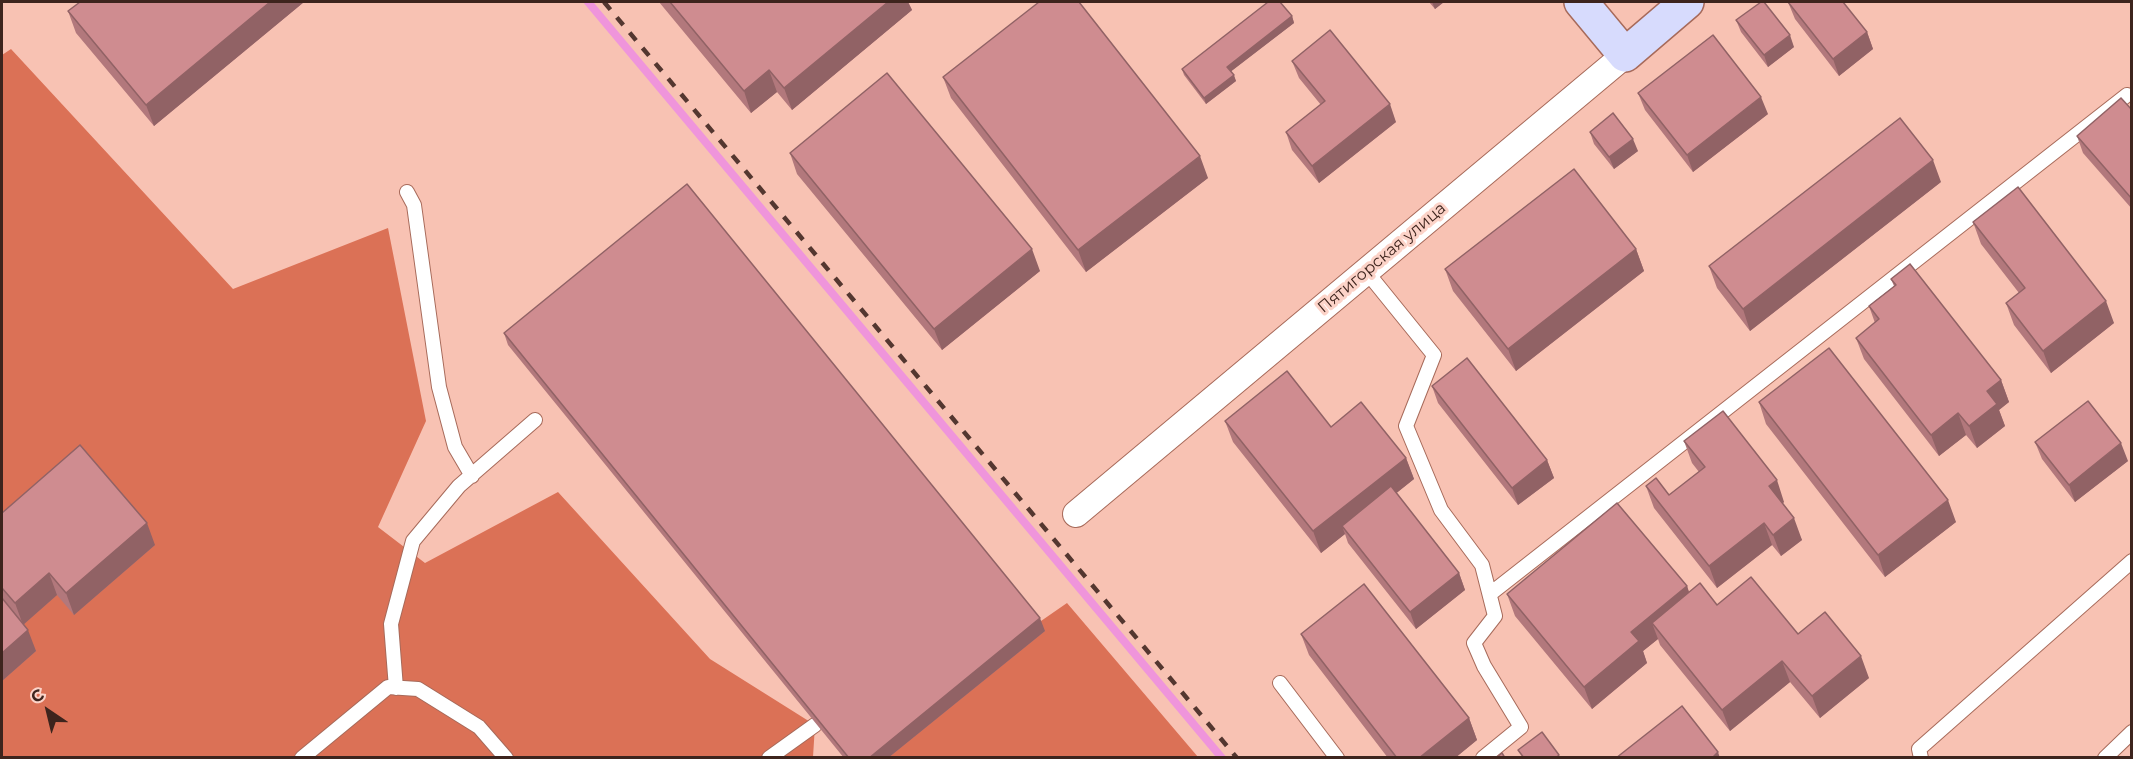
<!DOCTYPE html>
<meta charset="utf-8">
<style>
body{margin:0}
#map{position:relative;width:2133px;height:759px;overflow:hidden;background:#f8c2b3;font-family:Montserrat,sans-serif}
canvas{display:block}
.frame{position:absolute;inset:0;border:3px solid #3d241d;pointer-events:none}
.north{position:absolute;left:18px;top:681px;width:60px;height:60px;-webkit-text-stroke:4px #fcd3c8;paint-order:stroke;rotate:325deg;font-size:16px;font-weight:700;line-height:24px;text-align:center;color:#3d241d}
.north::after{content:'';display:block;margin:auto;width:21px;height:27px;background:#3d241d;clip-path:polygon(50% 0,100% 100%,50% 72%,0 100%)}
</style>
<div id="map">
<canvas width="2133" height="759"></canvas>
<div class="frame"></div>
<div class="north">С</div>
</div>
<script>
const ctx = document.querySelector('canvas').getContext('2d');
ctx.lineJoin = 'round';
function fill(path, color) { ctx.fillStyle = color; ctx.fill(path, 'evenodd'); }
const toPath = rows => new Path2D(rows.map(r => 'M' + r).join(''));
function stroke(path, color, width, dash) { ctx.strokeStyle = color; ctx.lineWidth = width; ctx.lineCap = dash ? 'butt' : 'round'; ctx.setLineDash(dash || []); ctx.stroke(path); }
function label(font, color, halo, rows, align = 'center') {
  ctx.font = font + ' Montserrat,sans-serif'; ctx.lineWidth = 6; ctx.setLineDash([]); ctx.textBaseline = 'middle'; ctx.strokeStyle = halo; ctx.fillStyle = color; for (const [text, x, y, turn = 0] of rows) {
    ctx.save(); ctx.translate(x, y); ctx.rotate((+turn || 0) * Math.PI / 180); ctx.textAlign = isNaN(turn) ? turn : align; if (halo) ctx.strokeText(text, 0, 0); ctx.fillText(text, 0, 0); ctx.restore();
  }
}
const forest = toPath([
 [11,49,233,289,388,228,426,421,378,527,425,563,558,492,710,659,815,725,813,757,2,757,2,55],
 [1067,603,1198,757,843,758]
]);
const stream = toPath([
 [588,2,1222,758]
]);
const lane = toPath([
 [407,192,414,205,439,387,455,447,472,476],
 [1366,271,1434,355,1406,426,1441,510,1482,565,1495,616,1474,643,1484,666,1521,727,1483,758],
 [1490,594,2127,95],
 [1280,683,1337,758],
 [396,688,391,624,413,541,459,486,535,420],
 [302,758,388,687,418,689,479,727,506,758],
 [769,758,815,725],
 [1921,758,1919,749,2132,561],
 [2105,758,2132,732]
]);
const street = toPath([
 [1076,514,1625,55]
]);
const secondary = toPath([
 [1581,2,1625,55,1687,2]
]);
const rail = toPath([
 [604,2,1237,758]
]);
const wall = toPath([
 [304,2,154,126,76,33,68,11],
 [659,2,908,2,912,10,792,110,777,92,751,113],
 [1429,2,1444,2,1435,9],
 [1788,2,1867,32,1873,49,1839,76,1795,19],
 [1292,16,1294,23,1231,71,1236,81,1206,104,1184,75,1182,69],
 [1736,20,1794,47,1768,67,1741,32],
 [1292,61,1396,122,1319,183,1292,150,1286,132,1321,105,1299,78],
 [943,77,1208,178,1086,272,951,98],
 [1638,93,1768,114,1693,172,1645,110],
 [2132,110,2132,209,2083,153,2077,136],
 [1590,132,1638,151,1614,169,1594,144],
 [790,153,1040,271,942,350,797,174],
 [1941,182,1750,331,1717,288,1709,266],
 [1973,222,2114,323,2051,373,2014,325,2006,303,2019,293,1981,244],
 [1636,249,1644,271,1516,371,1453,291,1445,269],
 [1891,279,2001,380,2009,402,1999,410,2005,426,1977,448,1966,435,1939,456,1864,359,1856,338,1875,323,1869,306,1894,286],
 [504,333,1045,631,888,758,844,758,508,345],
 [1432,386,1547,460,1554,478,1518,505,1438,403],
 [1759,402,1956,522,1885,577,1766,424],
 [1225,421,1331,427,1406,458,1414,479,1396,493,1459,573,1465,590,1416,629,1348,543,1345,534,1321,553,1233,442],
 [1684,441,1784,502,1782,504,1802,540,1781,556,1772,545,1717,588,1654,508,1646,486,1669,495,1699,472,1692,463],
 [2035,442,2128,461,2075,502,2042,459],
 [2,513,155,545,74,615,57,595,24,624,36,651,2,681],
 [1687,586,1689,592,1717,605,1798,634,1869,678,1820,718,1790,682,1730,731,1660,645,1658,639,1643,651,1647,663,1592,709,1515,616,1507,594],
 [1301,634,1469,718,1477,740,1455,758,1388,758,1309,655]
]);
const shadedWall = toPath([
 [270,2,304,2,154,126,146,105],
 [888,2,908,2,912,10,792,110,784,88],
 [1432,2,1444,2,1435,9],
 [1292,16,1294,23,1229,73,1227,67],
 [1867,32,1873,49,1839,76,1833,59],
 [1790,35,1794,47,1768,67,1764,55],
 [769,70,777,92,751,113,744,91],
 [1234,75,1236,81,1206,104,1204,98],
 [1761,97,1768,114,1693,172,1687,155],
 [1390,104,1396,122,1319,183,1312,166],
 [1633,139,1638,151,1614,169,1609,157],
 [1200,156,1208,178,1086,272,1078,250],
 [1933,160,1941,182,1750,331,1743,309],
 [1032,249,1040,271,942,350,934,329],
 [1636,249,1644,271,1516,371,1508,349],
 [2106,301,2114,323,2051,373,2043,351],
 [2001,380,2009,402,1999,410,2005,426,1977,448,1969,426,1987,391],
 [1958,413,1966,435,1939,456,1931,435],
 [2121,443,2128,461,2075,502,2069,485],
 [1406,458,1414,479,1347,533,1342,526,1345,534,1321,553,1313,531],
 [1547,460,1554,478,1518,505,1512,488],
 [1777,480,1784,502,1777,508,1769,486],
 [1948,500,1956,522,1885,577,1878,555],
 [1794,518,1802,540,1781,556,1773,535],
 [147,523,155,545,74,615,66,593],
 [1764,523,1772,545,1717,588,1709,566],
 [49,573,57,595,23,625,15,603],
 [1459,573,1465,590,1416,629,1410,612],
 [1687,586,1694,608,1652,623,1658,639,1643,651,1647,663,1592,709,1584,687,1631,632],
 [1040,618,1045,631,888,758,869,758],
 [28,630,36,651,2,681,2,653],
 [1861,656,1869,678,1820,718,1812,696],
 [1782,661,1790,682,1730,731,1722,710],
 [1469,718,1477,740,1455,758,1419,758],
 [1718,752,1720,758,1712,758]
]);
const building = toPath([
 [80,2,270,2,146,105,68,11,80,2],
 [670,2,888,2,784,88,769,70,744,91,670,2],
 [1039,2,1079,2,1200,156,1078,250,943,77,1039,2],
 [1268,2,1280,2,1292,16,1227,67,1234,75,1204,98,1182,69,1268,2],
 [1761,2,1764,2,1790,35,1764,55,1736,20,1761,2],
 [1788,2,1843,2,1867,32,1833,59,1788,2],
 [1330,30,1390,104,1312,166,1286,132,1325,101,1292,61,1330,30],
 [1713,35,1761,97,1687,155,1638,93,1713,35],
 [887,73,1032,249,934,329,790,153,887,73],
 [2121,98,2132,110,2132,199,2077,136,2121,98],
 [1613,113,1633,139,1609,157,1590,132,1613,113],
 [1900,118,1933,160,1743,309,1709,266,1900,118],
 [1574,169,1636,249,1508,349,1445,269,1574,169],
 [687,184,1040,618,869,758,849,758,504,333,687,184],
 [2018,187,2106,301,2043,351,2006,303,2025,288,1973,222,2018,187],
 [1910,264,2001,380,1987,391,1997,404,1969,426,1958,413,1931,435,1856,338,1879,319,1869,306,1896,285,1891,279,1910,264],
 [1829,348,1948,500,1878,555,1759,402,1829,348],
 [1467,358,1547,460,1512,488,1432,386,1467,358],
 [1287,371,1331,427,1361,402,1406,458,1313,531,1225,421,1287,371],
 [2088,401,2121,443,2069,485,2035,442,2088,401],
 [1723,411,1777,480,1769,486,1794,518,1773,535,1764,523,1709,566,1646,486,1656,478,1669,495,1705,467,1684,441,1723,411],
 [80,445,147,523,66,593,49,573,15,603,2,588,2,513,80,445],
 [1391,486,1459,573,1410,612,1342,526,1391,486],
 [1617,503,1687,586,1631,632,1639,641,1584,687,1507,594,1617,503],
 [1751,577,1798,634,1825,612,1861,656,1812,696,1782,661,1722,710,1652,623,1700,583,1717,605,1751,577],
 [1364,584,1469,718,1419,758,1397,758,1301,634,1364,584],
 [2,598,28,630,2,653,2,598],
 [1682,706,1718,752,1712,758,1616,758,1682,706],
 [1542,732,1559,755,1556,758,1524,758,1518,750,1542,732],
 [1502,753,1505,758,1496,758,1502,753]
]);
const streetNames = [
 ["Пятигорская улица",1382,258,-40]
];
fill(forest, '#db7156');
stroke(stream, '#ef95db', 8);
stroke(lane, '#a76a5a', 16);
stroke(street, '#a76a5a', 28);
stroke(secondary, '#a76a5a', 36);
stroke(lane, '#fff', 14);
stroke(street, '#fff', 26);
stroke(secondary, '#d7dbfd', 33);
stroke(rail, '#543730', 4.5, [10, 10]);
fill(wall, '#b2787c');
fill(shadedWall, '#916265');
fill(building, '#cf8c90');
stroke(building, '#916265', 1.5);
label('16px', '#3d241d', '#fcd3c8', streetNames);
</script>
